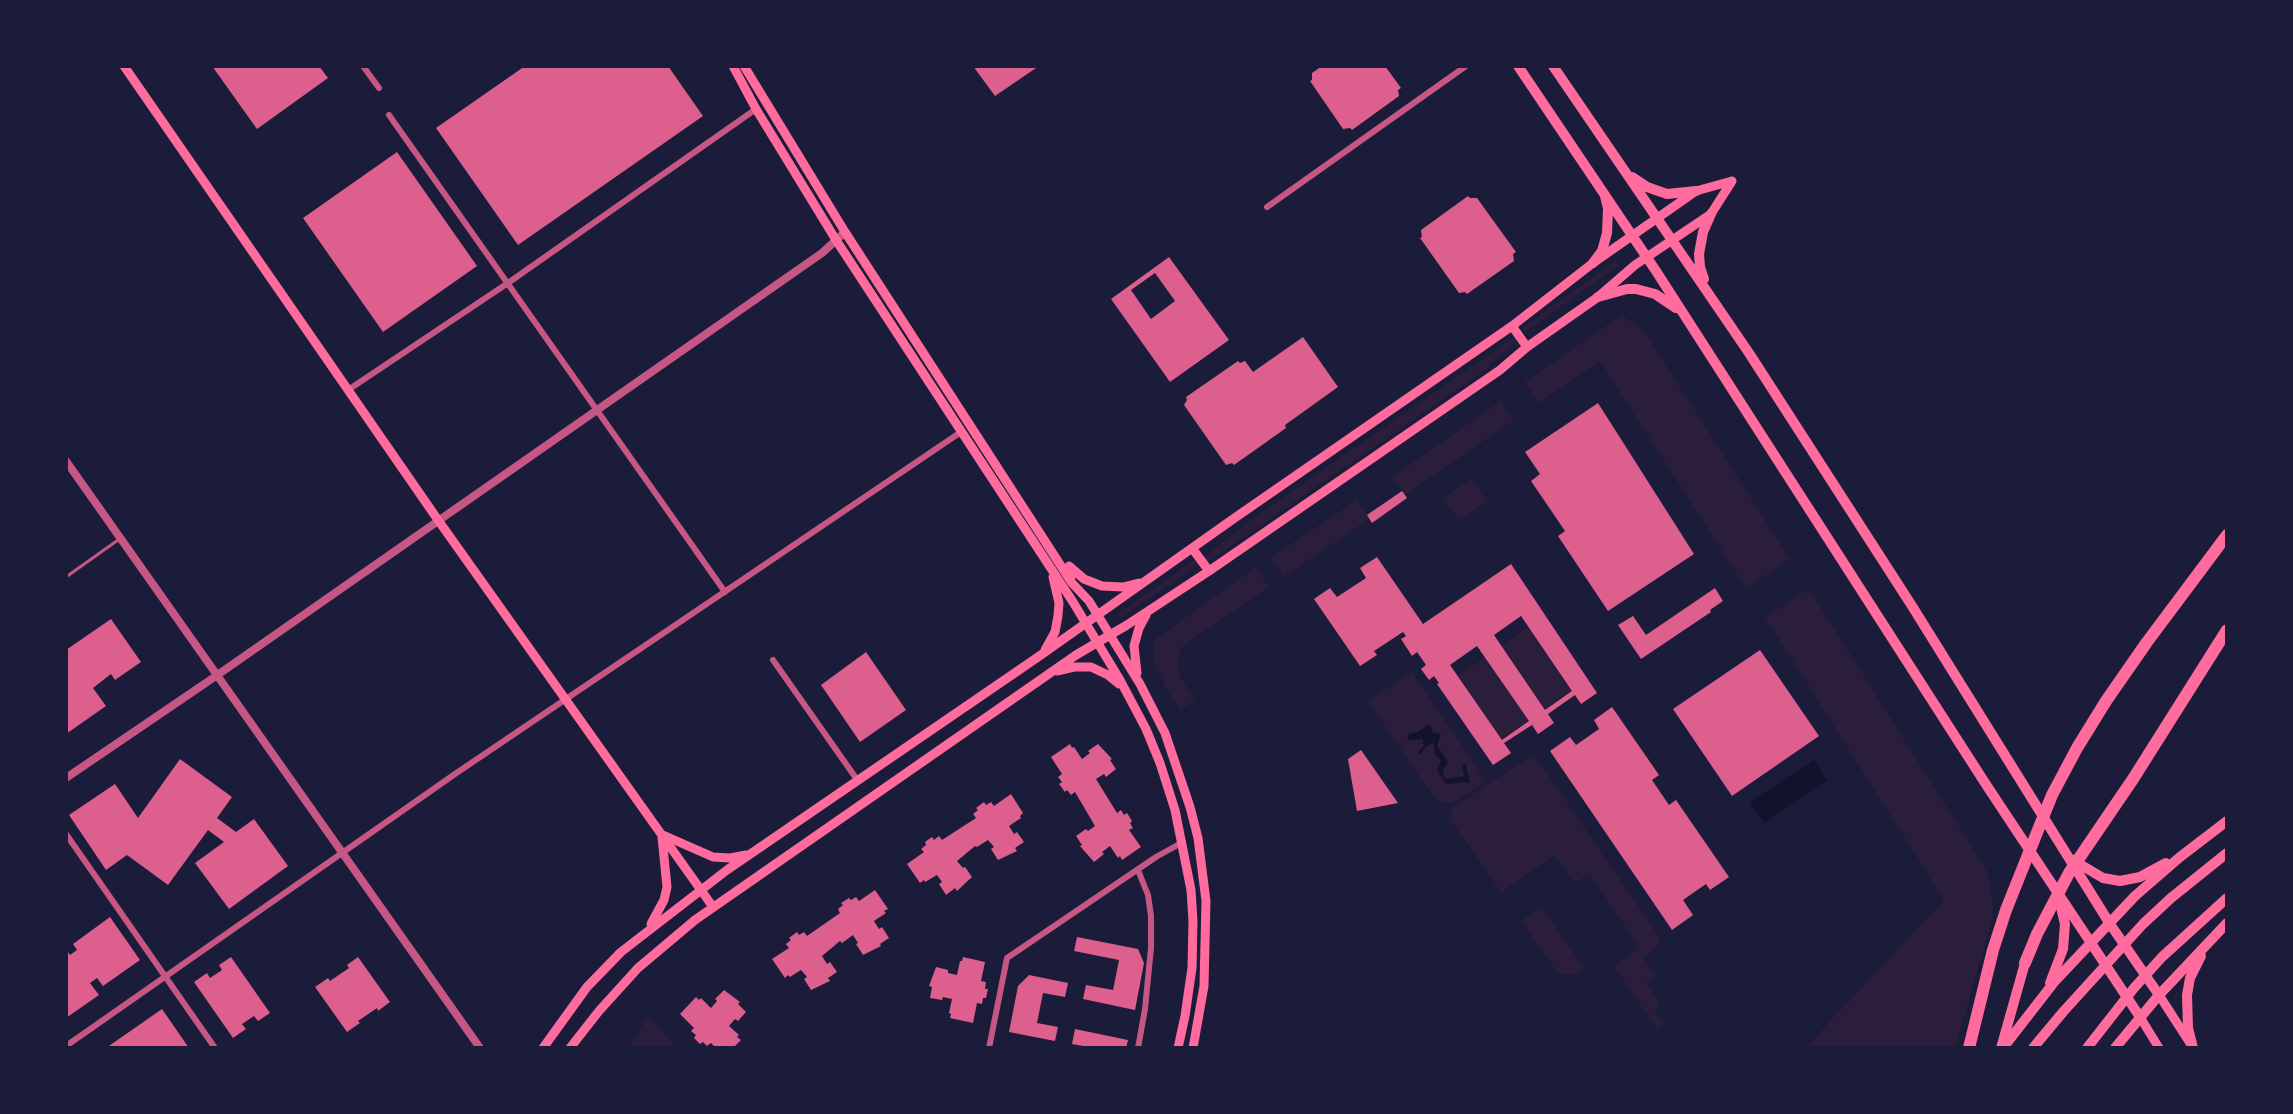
<!DOCTYPE html>
<style>
body{margin:0}
#map{position:relative;width:2293px;height:1114px;overflow:hidden;background:#1b1b3a;font-family:Literata,serif}
canvas{display:block}
.frame{position:absolute;inset:0;border:68px solid #1b1b3a;pointer-events:none}
</style>
<div id="map">
<canvas width="2293" height="1114"></canvas>
<div class="frame"></div>
</div>
<script>
const ctx = document.querySelector('canvas').getContext('2d');
ctx.lineJoin = 'round';
function fill(path, color) { ctx.fillStyle = color; ctx.fill(path, 'evenodd'); }
const toPath = rows => new Path2D(rows.map(r => 'M' + r).join(''));
function stroke(path, color, width, dash) { ctx.strokeStyle = color; ctx.lineWidth = width; ctx.lineCap = dash ? 'butt' : 'round'; ctx.setLineDash(dash || []); ctx.stroke(path); }
const green = toPath([
 [1615,261,1618,266,1525,332,1522,328],
 [1622,315,1644,331,1790,559,1746,588,1600,361,1539,403,1525,382],
 [1514,337,1517,341,1484,371,1208,562,1204,557,1262,512],
 [1501,401,1514,420,1405,495,1392,477],
 [1472,478,1487,501,1459,521,1443,498],
 [1357,500,1369,519,1284,577,1270,558],
 [1195,559,1199,564,1121,618,1118,614],
 [1256,567,1269,587,1184,645,1179,652,1178,668,1180,676,1195,700,1180,710,1166,688,1153,660,1153,647,1157,638],
 [1809,589,1987,871,1993,904,1992,921,1955,1048,1805,1048,1944,900,1765,617],
 [1528,627,1572,691,1545,710,1501,646],
 [1485,657,1529,721,1502,740,1458,676],
 [1412,672,1486,781,1456,801,1449,803,1443,803,1435,799,1368,701],
 [1534,754,1660,938,1658,946,1643,957,1656,976,1646,983,1660,1004,1654,1009,1664,1024,1657,1029,1614,966,1640,948,1589,874,1575,883,1555,855,1501,892,1450,819,1452,808],
 [1542,907,1584,968,1576,973,1565,975,1558,973,1521,921],
 [648,1016,677,1048,628,1048]
]);
const water = toPath([
 [1429,724,1432,727,1431,730,1433,733,1441,734,1437,746,1447,760,1447,765,1443,769,1444,777,1448,779,1464,776,1462,766,1466,764,1470,784,1464,782,1446,784,1437,770,1441,761,1435,755,1434,743,1426,746,1421,754,1418,752,1424,746,1422,739,1409,740,1407,737,1410,733,1418,732],
 [1814,760,1827,780,1764,823,1750,802]
]);
const building = toPath([
 [212,66,319,66,328,78,257,129],
 [525,66,668,66,703,116,518,245,436,128],
 [973,66,1039,66,995,96],
 [1322,66,1385,66,1401,88,1398,90,1399,96,1352,130,1350,128,1343,129,1310,81,1312,80,1312,73],
 [397,152,477,266,383,332,303,218],
 [1468,196,1470,198,1477,198,1516,252,1513,254,1514,261,1467,294,1465,292,1459,293,1420,238,1422,237,1421,230],
 [1169,257,1229,340,1170,382,1111,299],
 [1155,273,1175,301,1151,319,1131,290],
 [1303,337,1338,387,1285,425,1286,428,1234,465,1232,463,1226,465,1184,405,1187,400,1186,397,1238,361,1240,363,1245,361,1253,372],
 [1598,403,1694,554,1608,611,1558,536,1565,531,1531,481,1540,474,1525,452],
 [1402,491,1407,498,1372,523,1367,515],
 [1377,557,1423,624,1511,564,1597,693,1581,704,1575,695,1548,714,1554,723,1538,734,1532,725,1504,743,1511,753,1493,765,1437,684,1439,683,1434,676,1429,680,1421,669,1426,665,1417,652,1412,656,1401,639,1406,636,1403,632,1374,651,1377,655,1360,666,1314,599,1330,588,1337,597,1366,578,1360,568],
 [1521,616,1572,691,1545,710,1494,635],
 [1477,646,1529,721,1502,740,1450,665],
 [1715,588,1723,601,1710,610,1711,612,1641,659,1618,625,1633,616,1646,635],
 [111,619,141,662,115,680,111,674,93,688,106,706,66,734,66,650],
 [1760,650,1819,736,1732,796,1673,709],
 [866,652,906,710,860,742,821,685],
 [1612,707,1659,775,1652,780,1669,805,1676,800,1729,877,1710,890,1706,884,1683,900,1693,915,1672,930,1550,751,1570,737,1576,745,1599,729,1594,720],
 [1070,744,1072,748,1074,747,1082,759,1090,753,1088,751,1098,744,1112,759,1110,760,1116,769,1106,777,1104,774,1096,779,1117,813,1121,810,1124,815,1127,813,1132,821,1130,823,1133,828,1129,830,1141,847,1122,860,1120,856,1118,858,1110,846,1102,852,1104,854,1094,862,1080,846,1082,845,1076,836,1086,829,1088,831,1095,826,1075,792,1071,795,1067,790,1065,792,1059,784,1062,782,1058,777,1062,774,1051,757],
 [1361,750,1398,803,1357,811,1348,759],
 [180,759,232,797,217,818,236,832,254,819,288,866,229,909,195,863,224,842,208,830,168,885,127,855,106,870,69,815,115,784,138,818],
 [1011,794,1023,813,1020,816,1021,818,1009,826,1014,834,1017,832,1024,842,1015,848,1017,851,998,860,991,849,994,847,988,840,977,847,975,846,957,861,963,868,965,867,972,877,957,891,955,888,946,895,939,884,942,882,937,875,925,882,924,880,920,883,907,864,924,852,921,849,926,845,925,842,932,837,934,840,939,836,942,840,976,818,973,814,978,810,976,808,984,802,986,805,991,802,994,806],
 [875,890,888,909,884,911,886,913,874,921,879,929,882,927,889,938,880,944,881,946,863,955,856,944,858,943,853,935,842,943,840,941,822,956,827,964,830,962,837,972,828,978,830,981,811,990,804,979,807,977,801,970,790,977,788,975,785,978,772,959,789,948,786,944,791,940,789,938,797,932,799,935,804,932,807,936,840,913,838,909,843,905,841,903,849,898,851,900,856,897,859,901],
 [110,917,140,960,103,986,97,978,90,983,99,995,66,1018,66,949,70,955,77,950,73,944],
 [1077,937,1138,949,1144,963,1135,1010,1083,999,1086,985,1113,990,1119,960,1074,951],
 [231,957,270,1013,258,1021,254,1016,242,1024,246,1029,233,1038,194,982,207,973,210,978,222,970,219,965],
 [358,957,390,1002,378,1011,377,1008,358,1021,360,1023,347,1032,315,987,328,978,330,981,349,968,347,965],
 [963,957,985,962,981,981,986,982,985,989,988,989,986,998,983,998,982,1004,977,1003,973,1023,950,1018,951,1014,949,1013,952,999,943,997,942,1000,930,998,932,987,929,986,936,967,948,970,948,973,957,975,960,961,962,961],
 [1029,975,1068,983,1065,997,1043,993,1037,1023,1058,1027,1055,1041,1009,1032,1018,986],
 [724,990,740,1002,738,1004,746,1012,738,1021,735,1019,729,1026,739,1035,737,1037,741,1040,733,1048,716,1048,711,1043,707,1046,703,1042,700,1044,694,1038,696,1035,691,1031,694,1028,680,1014,696,997,699,1000,701,998,711,1008,717,1001,715,999],
 [162,1009,189,1048,106,1048],
 [1075,1029,1128,1040,1126,1048,1094,1048,1072,1044]
]);
const service = toPath([
 [66,577,118,540]
]);
const minor = toPath([
 [363,66,379,88],
 [389,115,725,592],
 [1267,207,1466,66],
 [348,390,508,283,756,109],
 [773,660,858,781],
 [66,834,215,1048],
 [66,1046,455,774,961,432,963,434],
 [989,1048,1007,958,1156,857,1183,842],
 [1138,1048,1145,1009,1151,948,1151,916,1148,895,1138,870]
]);
const tertiary = toPath([
 [66,461,480,1048],
 [66,778,216,676,822,253,845,232]
]);
const secondary = toPath([
 [124,66,438,520,713,907],
 [733,66,756,109,836,240,1073,602,1120,680,1146,729,1160,763,1175,810,1191,890,1193,921,1192,968,1185,1016,1178,1048],
 [744,66,845,232,1072,583,1089,601,1140,684,1165,733,1190,807,1198,838,1206,901,1204,986,1193,1048],
 [1512,326,1527,347],
 [1192,548,1209,571],
 [1071,577,1069,566,1084,579,1102,586,1123,587,1139,583],
 [1045,650,1055,632,1058,616,1059,603,1053,577],
 [1057,671,1074,667,1091,667,1108,675,1119,684],
 [1137,673,1134,646,1139,628,1146,615],
 [663,835,713,857,730,858,746,855],
 [651,924,664,900,667,887,662,837],
 [2159,995,2190,1043],
 [2140,1017,2159,1048],
 [543,1048,587,987,621,952,727,870,1038,657,1236,517,1512,326,1593,263,1696,191,1732,181],
 [570,1048,599,1011,638,968,695,920,1076,655,1127,625,1209,571,1500,370,1527,347,1598,297,1635,265,1711,214,1732,181]
]);
const primary = toPath([
 [1518,66,1656,271,1987,786,2140,1017],
 [1553,66,1749,353,1912,606,2110,924,2159,995],
 [1632,177,1647,187,1667,194,1696,191],
 [1593,263,1602,251,1607,233,1608,208,1605,196],
 [1704,279,1700,267,1699,254,1703,232,1711,214],
 [1598,297,1627,289,1636,289,1655,294,1676,308],
 [2071,859,2103,878,2120,881,2140,877,2166,863],
 [2050,983,2063,949,2065,924,2060,903],
 [2003,1048,2055,981,2135,896,2180,857,2227,821],
 [2033,1048,2063,1012,2143,924,2171,898,2227,853],
 [2087,1048,2134,988,2162,957,2227,898],
 [2115,1048,2159,995,2227,923],
 [2193,1048,2188,1028,2187,995,2190,978,2201,956]
]);
const trunk = toPath([
 [2001,1048,2025,963]
]);
const motorway = toPath([
 [2025,963,2037,934,2069,873,2133,779,2227,630],
 [1969,1048,1993,950,2006,910,2052,795,2077,748,2106,701,2147,642,2227,535]
]);
fill(green, '#2a1e3b');
fill(water, '#12122b');
fill(building, '#dd5f8e');
stroke(service, '#c65784', 3);
stroke(minor, '#c65784', 6);
stroke(tertiary, '#c65784', 8);
stroke(secondary, '#ff6b9d', 9);
stroke(primary, '#ff6b9d', 10);
stroke(trunk, '#ff6b9d', 10);
stroke(motorway, '#ff6b9d', 12);
</script>
